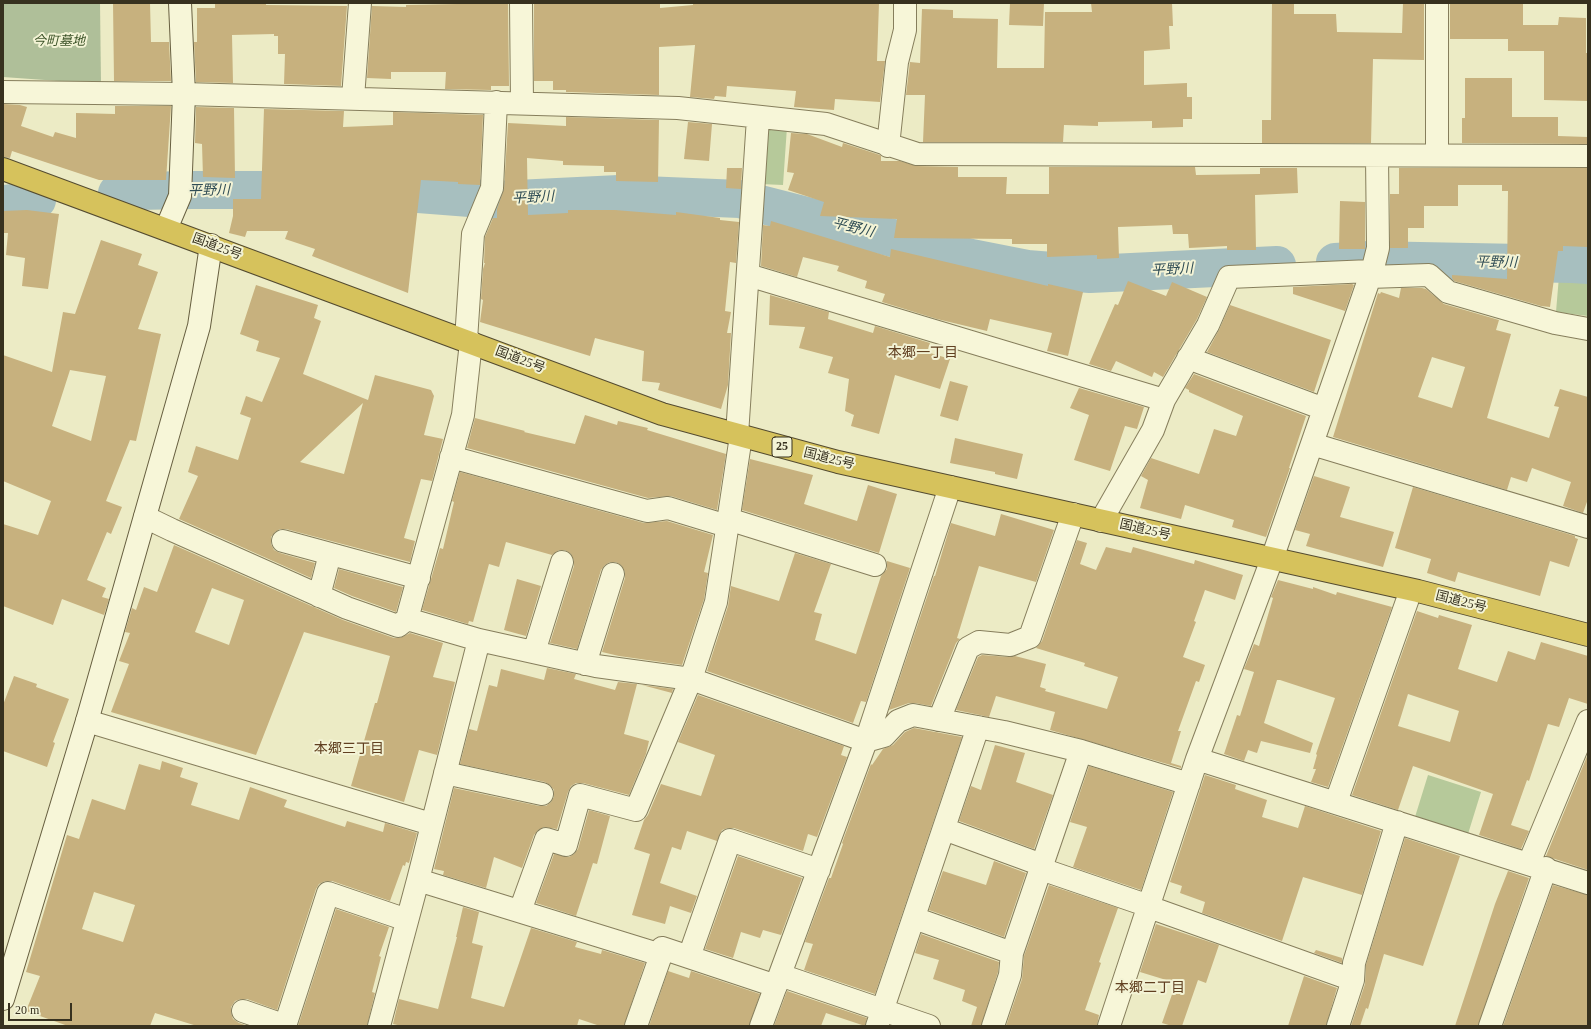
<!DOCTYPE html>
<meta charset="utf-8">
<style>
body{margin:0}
#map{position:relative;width:1591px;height:1029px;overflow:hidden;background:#ecebc5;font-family:"Times New Roman",serif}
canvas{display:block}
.frame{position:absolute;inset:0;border:4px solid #37311f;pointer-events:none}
.scale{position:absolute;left:8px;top:1003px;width:64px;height:18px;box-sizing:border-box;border:2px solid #37311f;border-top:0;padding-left:5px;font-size:12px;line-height:14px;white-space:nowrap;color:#37311f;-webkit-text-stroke:3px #f3f3d5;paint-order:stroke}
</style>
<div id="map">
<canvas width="1591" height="1029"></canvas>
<div class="frame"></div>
<div class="scale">20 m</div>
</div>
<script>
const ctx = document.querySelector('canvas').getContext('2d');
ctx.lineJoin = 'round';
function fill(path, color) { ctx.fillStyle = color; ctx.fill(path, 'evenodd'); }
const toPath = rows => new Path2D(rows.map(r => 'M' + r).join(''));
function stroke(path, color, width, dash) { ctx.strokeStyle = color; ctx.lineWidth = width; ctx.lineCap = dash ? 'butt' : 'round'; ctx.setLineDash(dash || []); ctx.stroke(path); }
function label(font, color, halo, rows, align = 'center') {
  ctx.font = font + ' "Times New Roman","Noto Sans JP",serif'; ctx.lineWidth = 4; ctx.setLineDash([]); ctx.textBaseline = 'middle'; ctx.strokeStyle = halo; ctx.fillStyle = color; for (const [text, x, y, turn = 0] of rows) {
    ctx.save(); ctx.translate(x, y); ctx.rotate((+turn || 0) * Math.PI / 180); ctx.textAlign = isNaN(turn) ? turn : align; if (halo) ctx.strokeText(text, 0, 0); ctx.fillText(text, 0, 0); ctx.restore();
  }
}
const green = toPath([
 [764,125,787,127,783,185,760,184],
 [1559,276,1588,279,1588,316,1556,312],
 [1428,775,1481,792,1468,834,1415,817]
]);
const cemetery = toPath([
 [3,3,100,3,101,84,3,77]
]);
const river = toPath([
 [367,190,496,200,619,194,740,199,971,258,1027,269,1090,274,1277,265],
 [117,193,134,191,192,190,313,190],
 [3,204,37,200],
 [1335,262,1369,260,1572,264,1588,265]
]);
const building = toPath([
 [113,3,150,3,151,42,169,42,171,81,114,81],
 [215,3,266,3,266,5,347,6,341,86,284,84,285,54,278,54,278,36,274,36,274,34,232,35,233,83,196,82,194,42,197,42,197,8,215,8],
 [508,3,509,86,491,86,491,90,445,89,446,72,391,72,391,79,367,78,372,6,406,7,406,5],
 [534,3,660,3,660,8,693,5,693,3,879,3,877,61,885,61,880,102,835,99,834,110,794,107,796,91,727,86,726,97,715,96,714,99,690,97,695,45,659,47,659,95,566,92,566,90,553,90,553,81,534,81],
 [1010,3,1044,3,1043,26,1009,25],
 [1091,3,1172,3,1173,26,1169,26,1170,49,1144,51,1144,85,1187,83,1187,97,1192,97,1192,119,1183,119,1183,127,1152,128,1152,121,1098,122,1098,126,1064,125,1063,142,923,142,925,95,906,95,910,62,920,63,922,9,953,10,953,18,998,19,997,68,1044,68,1045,12,1092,12],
 [1272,3,1294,3,1294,14,1336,14,1337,32,1402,33,1403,3,1424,3,1424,60,1373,59,1371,143,1262,143,1262,120,1271,120],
 [1450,3,1523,3,1523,25,1558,25,1559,17,1586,18,1586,53,1588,53,1588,101,1544,100,1544,51,1508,51,1508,39,1450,39],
 [1465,78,1512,78,1512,117,1558,117,1558,136,1588,137,1588,144,1462,143,1462,118,1465,118],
 [3,104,20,105,27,107,21,126,53,137,55,132,76,138,76,113,115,114,115,106,171,106,166,180,99,180,12,151,10,158,3,157],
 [196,107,234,108,235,178,203,177,202,144,195,143],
 [264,109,344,111,343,127,393,125,393,112,483,115,480,185,458,184,458,182,421,180,408,293,312,256,315,249,285,239,288,231,247,231,245,237,229,233,233,216,233,199,261,199],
 [566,117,659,120,658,182,616,181,616,172,604,172,604,166,563,165,563,161,527,158,528,215,568,213,568,210,615,210,676,215,676,212,720,218,720,220,739,222,736,263,730,262,725,311,731,312,727,333,731,333,728,385,721,409,658,390,660,383,642,381,644,351,595,338,590,356,480,322,483,300,481,299,483,269,485,263,484,263,485,237,493,218,497,218,497,209,504,189,508,123,566,126],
 [688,122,712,124,709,161,684,159],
 [791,133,807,134,842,147,843,143,880,155,881,156,881,161,900,161,917,166,958,167,958,177,1007,177,1006,194,1049,194,1049,167,1195,167,1196,175,1260,174,1260,168,1297,168,1298,193,1255,195,1256,250,1227,250,1227,246,1189,248,1188,234,1173,234,1172,225,1118,227,1119,258,1097,259,1097,255,1047,257,1047,244,1012,244,1012,239,894,238,897,219,820,216,824,202,788,190,794,173,787,172],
 [727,168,742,168,741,189,726,188],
 [1399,168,1588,168,1588,247,1563,246,1563,251,1558,251,1550,307,1541,306,1454,281,1452,278,1452,275,1507,279,1508,191,1502,191,1502,185,1458,185,1458,206,1424,206,1424,228,1408,228,1408,248,1390,248,1390,194,1399,194],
 [1340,201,1365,202,1365,249,1339,249],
 [27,210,59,214,48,289,22,286,25,258,6,255,8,233,3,233,3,211],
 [771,221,890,257,891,249,1048,286,1048,284,1083,292,1068,356,1047,351,1052,333,990,319,987,331,937,319,882,302,885,294,865,288,867,281,837,271,839,266,803,257,797,277,761,266,763,225,770,226],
 [101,240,142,254,138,265,158,272,138,329,161,334,136,441,130,440,106,501,122,507,111,534,107,532,87,580,106,588,102,597,109,599,104,615,62,599,53,625,3,606,3,524,38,535,51,501,3,481,3,355,52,372,63,312,75,314],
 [70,370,106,376,91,441,52,426],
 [1128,281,1166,296,1172,282,1207,297,1197,319,1163,377,1154,372,1152,377,1116,361,1111,371,1089,364,1115,304,1118,305],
 [1352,284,1354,285,1345,311,1293,294,1293,287],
 [256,285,318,305,314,318,321,321,303,374,368,400,375,375,431,390,434,396,424,435,443,439,432,481,421,479,404,538,415,541,410,562,286,529,280,529,275,532,271,537,271,544,274,550,280,553,315,563,311,578,179,519,198,476,188,472,196,446,238,460,251,418,240,414,246,396,262,402,280,358,256,351,259,341,240,334],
 [363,403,344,474,300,462],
 [1401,288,1422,288,1426,289,1444,304,1499,320,1496,330,1511,334,1487,418,1549,438,1559,407,1554,406,1560,389,1588,397,1588,499,1583,513,1563,506,1571,482,1532,468,1527,482,1511,477,1507,490,1333,437,1378,293,1380,294,1381,292,1399,298],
 [1432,357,1465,367,1452,408,1418,397],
 [770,295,829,312,828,319,873,333,875,326,930,343,927,352,950,359,940,389,895,375,879,434,851,426,854,415,845,411,849,379,828,373,833,357,799,348,805,327,769,325],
 [1230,305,1331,340,1314,392,1207,352,1219,330],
 [1194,374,1306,416,1289,468,1290,468,1266,537,1232,527,1234,520,1185,505,1181,519,1140,508,1148,480,1141,476,1151,458,1199,474,1214,429,1236,436,1243,416,1189,392,1189,390,1185,388],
 [950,381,968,386,958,421,940,416],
 [1079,388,1144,407,1137,429,1125,426,1110,471,1074,460,1089,415,1070,408],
 [585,415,617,425,618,421,648,428,647,430,726,454,717,510,671,496,648,498,467,448,475,418,525,431,524,432,575,444],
 [955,438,1023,454,1017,479,995,474,995,472,950,463],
 [750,459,813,475,804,504,857,521,868,485,897,494,879,553,742,510],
 [460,472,644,523,667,521,713,535,704,572,708,573,704,599,682,665,619,656,602,652,625,578,625,572,622,566,616,562,610,562,605,565,601,570,577,649,550,643,574,566,574,560,571,554,565,550,559,550,552,555,506,542,499,567,489,564,473,622,469,621,468,624,422,610,440,548,443,549,454,502,452,501],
 [1314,476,1350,487,1340,517,1394,532,1383,567,1306,546,1310,534,1295,530],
 [1413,487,1575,536,1575,538,1578,539,1569,567,1550,561,1540,596,1458,572,1455,582,1427,573,1431,559,1395,548],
 [1001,514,1054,530,1036,582,979,566,957,638,960,639,956,643,931,706,915,703,909,703,889,710,934,576,935,576,951,523,995,536],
 [1077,540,1087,543,1080,564,1096,570,1106,547,1131,553,1133,547,1194,564,1195,560,1243,575,1235,600,1205,590,1194,621,1196,622,1183,657,1205,665,1199,682,1196,681,1178,731,1181,731,1171,763,1181,766,1181,768,1050,730,1055,712,996,696,989,717,956,710,978,657,982,655,1009,657,1015,656,1046,664,1040,687,1046,689,1045,691,1107,709,1118,677,1084,666,1085,663,1036,648,1042,641],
 [174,545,343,620,394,638,400,638,410,633,443,643,433,677,455,682,437,755,419,750,404,802,351,786,375,703,377,703,390,656,304,632,256,755,111,712,129,664,119,661,130,633,125,632,132,608,136,610,144,587,157,592],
 [212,588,244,600,229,645,195,632],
 [795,553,831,564,814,612,822,614,815,640,856,654,881,576,887,569,887,561,910,568,866,702,861,701,853,723,707,671,728,606,731,586,779,601],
 [339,569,403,587,396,612,352,596,334,588],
 [517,579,541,586,526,636,504,630],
 [1278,580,1313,589,1313,587,1336,595,1337,592,1392,607,1328,787,1311,782,1316,769,1313,769,1317,755,1316,754,1335,698,1280,680,1277,680,1264,723,1313,743,1310,753,1261,741,1257,753,1248,750,1244,761,1224,754,1237,715,1240,716,1254,672,1244,669,1254,644,1259,646,1273,598,1271,597],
 [1417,611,1438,618,1439,615,1472,625,1458,669,1497,682,1508,651,1535,660,1541,642,1588,656,1588,704,1569,698,1559,727,1548,724,1529,781,1527,780,1511,825,1529,831,1521,849,1479,835,1493,794,1413,766,1398,810,1352,795],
 [1408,694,1459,711,1450,742,1398,726],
 [547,668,576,674,574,679,615,690,618,682,637,684,624,734,649,741,646,754,629,795,583,783,576,783,571,786,568,792,557,829,544,827,538,830,534,835,522,868,494,857,486,888,443,875,444,871,434,869,454,788,539,806,546,806,551,802,554,797,554,790,550,785,545,782,460,764,469,729,477,731,489,685,497,687,501,669,544,680],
 [14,676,37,684,36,687,69,699,53,742,55,743,47,767,3,751,3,705],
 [642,685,673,689,672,693],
 [698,695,844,746,841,755,847,757,817,837,808,834,803,851,734,828,728,828,722,830,717,841,687,831,681,850,672,847,660,883,697,896,691,913,670,906,665,924,632,915,650,854,634,849,644,820,648,815,661,784,701,796,715,755,678,742],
 [914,728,962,737,875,994,804,970,813,944,805,942,829,878,831,878,843,844,842,843,871,764,872,765,883,749,893,745,905,732],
 [995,745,1025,753,1016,782,1053,795,1034,849,959,821,971,786,981,790],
 [1588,754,1588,870,1546,856],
 [162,761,183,768,180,777,198,783,191,805,239,820,250,787,287,800,284,807,345,827,347,821,383,832,385,823,417,833,409,863,406,862,405,866,403,865,390,901,332,881,325,881,319,884,316,889,277,1010,247,999,241,999,235,1001,231,1007,231,1013,233,1019,239,1023,248,1026,197,1026,155,1013,150,1026,68,1026,26,1011,40,976,26,972,67,835,79,839,92,799,125,810,139,764,160,770],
 [94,892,135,905,123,942,82,929],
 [1089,766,1173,792,1141,890,1073,867,1087,827,1070,822],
 [1205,775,1236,785,1235,789,1267,800,1262,817,1298,828,1305,806,1381,831,1362,895,1303,877,1282,941,1202,913,1205,902,1180,893,1182,886,1170,882],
 [589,810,610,816,597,864,593,863,576,916,536,903,554,854,569,857,574,854,578,849],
 [1405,838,1460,856,1423,966,1384,954,1368,1009,1366,1008,1360,1026,1351,1026,1365,984,1366,965],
 [738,856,802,878,781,935,763,930,760,938,741,932,733,958,705,949],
 [994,861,1026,873,1004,937,929,910,943,871,986,885],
 [1508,871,1529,878,1478,1026,1455,1026,1495,904],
 [1049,885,1118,908,1099,962,1101,963,1085,1010,1099,1015,1097,1026,1006,1026,1022,979,1024,956],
 [1553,885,1588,895,1588,1026,1503,1026],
 [463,907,479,912,472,943,483,946,471,998,504,1007,531,928,577,942,575,947,601,954,602,950,645,963,624,1026,600,1026,579,1019,577,1026,402,1026,393,1024,399,999,438,1009,457,937,456,937],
 [336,909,389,927,379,956,381,957,372,992,375,993,367,1026,298,1026],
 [1156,924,1219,945,1206,983,1198,980,1182,1026,1172,1026,1162,1023,1176,983,1140,972],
 [921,934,999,962,998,972,981,1026,971,1026,977,1007,962,1001,965,990,933,979,939,960,915,953],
 [1316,950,1342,958,1342,963,1314,953],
 [668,971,689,978,691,971,760,994,749,1026,649,1026],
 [1304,976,1337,988,1326,1026,1288,1026],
 [787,991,867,1018,865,1026,826,1013,821,1026,774,1026]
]);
const street = toPath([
 [521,3,522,102],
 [3,92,184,94,678,108,826,124,917,154,1588,156],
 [353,98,360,3],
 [888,146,897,62,905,30,905,3],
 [1437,155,1437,3],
 [748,275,1164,400],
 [1369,277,1429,275,1448,292,1555,323,1588,329],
 [466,340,473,234,492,188,496,102],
 [471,342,463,415,407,619,479,640,596,666,691,679,866,741,884,736,898,721,913,715,1004,732,1081,751,1189,784],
 [1188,358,1324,409],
 [737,435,758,118],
 [1312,444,1588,527],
 [451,457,647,511,668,508,727,526],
 [145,517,172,530,347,608,398,626,407,619],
 [728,519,875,565],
 [1101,521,1153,430,1164,400,1208,325,1229,277,1371,271],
 [283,541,419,578],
 [319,596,330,554],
 [534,652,562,562],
 [585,664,613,574],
 [939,720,968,648,979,642,1010,645,1030,637,1073,514],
 [87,721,431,824],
 [1197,759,1588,883],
 [445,773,542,794],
 [1336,802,1411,590],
 [944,829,1042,865],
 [1529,863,1588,721],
 [1041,869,1149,906],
 [418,880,661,955,662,948,776,986],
 [1149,907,1353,980],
 [520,911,546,839,566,845,580,795,636,810,691,679,716,602,741,436],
 [914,918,1012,953],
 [689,957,730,840,819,870],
 [780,975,929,1026],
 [243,1011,286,1026],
 [285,1026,328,893,407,920],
 [379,1026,418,880,479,640],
 [636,1026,661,955],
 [761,1026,866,741,950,487],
 [877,1026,978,727],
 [993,1026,1010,975,1012,953,1081,751],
 [1109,1026,1197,759,1272,559,1373,268,1378,248,1377,156],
 [1338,1026,1353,980,1354,963,1397,822],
 [1490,1026,1546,868]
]);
const secondary = toPath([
 [166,229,180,196,184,94,180,3],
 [3,999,87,721,199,326,211,245]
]);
const highway = toPath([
 [3,169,662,414,838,462,1418,591,1588,635]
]);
const shields = [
 [782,447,20]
];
const shieldNames = [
 ["25",782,447]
];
const parkNames = [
 ["今町墓地",59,42]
];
const streetNames = [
 ["国道25号",217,247,20],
 ["国道25号",520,360,21],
 ["国道25号",829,459,14],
 ["国道25号",1145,530,13],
 ["国道25号",1461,602,14]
];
const waterNames = [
 ["平野川",209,191,-1],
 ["平野川",533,198,-3],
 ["平野川",853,228,14],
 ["平野川",1496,263,1],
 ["平野川",1172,270,-3]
];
const neighbourhoodNames = [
 ["本郷一丁目",923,353],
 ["本郷三丁目",349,749],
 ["本郷二丁目",1150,988]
];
fill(green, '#b6c99a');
fill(cemetery, '#afbf99');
stroke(river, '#a7bfbf', 38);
fill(building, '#c7b17e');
stroke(street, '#867e5c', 24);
stroke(secondary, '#675f40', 24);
stroke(highway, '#544b30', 24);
stroke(street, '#f7f6d8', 22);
stroke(secondary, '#f7f6d8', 22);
stroke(highway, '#d6c25c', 22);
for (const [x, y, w] of shields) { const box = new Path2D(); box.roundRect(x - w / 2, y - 10, w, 20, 3); ctx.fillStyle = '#f3f3d5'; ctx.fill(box); stroke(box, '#37311f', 1); }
label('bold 12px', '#37311f', null, shieldNames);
label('italic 13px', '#3b5227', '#f3f3d5', parkNames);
label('13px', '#37311f', '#f3f3d5', streetNames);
label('italic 14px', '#304d55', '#f3f3d5', waterNames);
label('14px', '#614021', '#f3f3d5', neighbourhoodNames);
</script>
